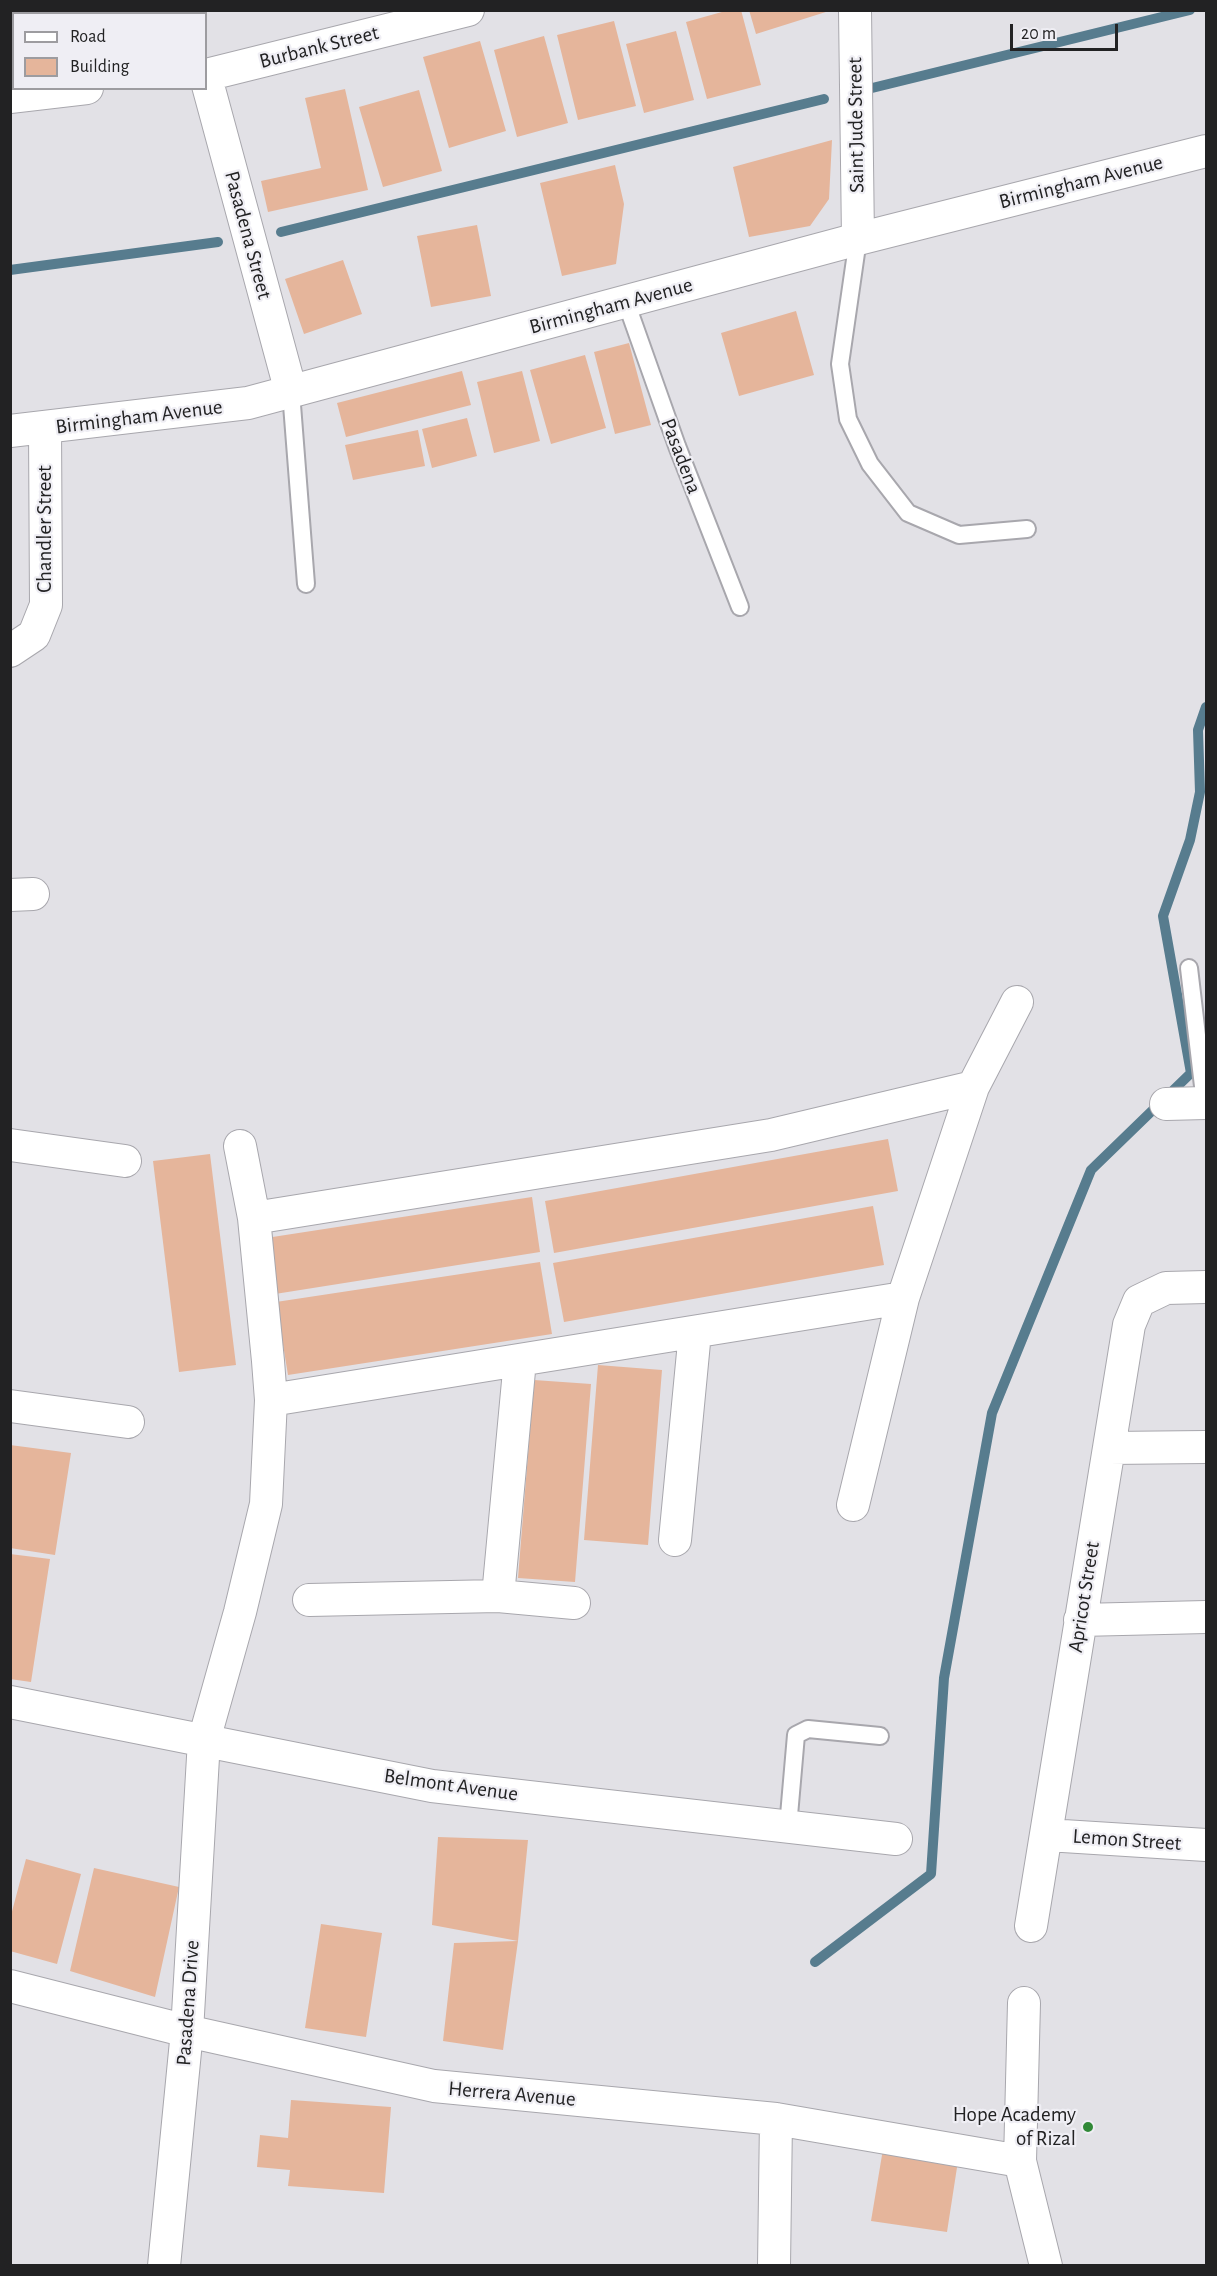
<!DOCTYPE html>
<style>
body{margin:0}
#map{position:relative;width:1217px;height:2276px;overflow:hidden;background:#e2e1e6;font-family:"Alegreya Sans",sans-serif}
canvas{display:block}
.frame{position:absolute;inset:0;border:12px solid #222223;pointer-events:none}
.legend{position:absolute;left:12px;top:12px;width:195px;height:78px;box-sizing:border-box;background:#efeef4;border:2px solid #9d9ca0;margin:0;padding:8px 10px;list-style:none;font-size:18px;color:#222223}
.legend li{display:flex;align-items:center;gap:12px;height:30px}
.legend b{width:30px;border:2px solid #9d9ca0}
.scale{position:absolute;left:1010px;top:24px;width:108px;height:27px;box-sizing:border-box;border:3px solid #222223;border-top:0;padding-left:8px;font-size:18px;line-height:21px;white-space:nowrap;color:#222223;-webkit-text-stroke:4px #efeef4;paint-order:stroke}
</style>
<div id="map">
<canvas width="1217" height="2276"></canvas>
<div class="frame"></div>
<ul class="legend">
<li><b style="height:8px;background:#fff"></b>Road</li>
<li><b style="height:16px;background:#e5b59b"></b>Building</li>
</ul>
<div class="scale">20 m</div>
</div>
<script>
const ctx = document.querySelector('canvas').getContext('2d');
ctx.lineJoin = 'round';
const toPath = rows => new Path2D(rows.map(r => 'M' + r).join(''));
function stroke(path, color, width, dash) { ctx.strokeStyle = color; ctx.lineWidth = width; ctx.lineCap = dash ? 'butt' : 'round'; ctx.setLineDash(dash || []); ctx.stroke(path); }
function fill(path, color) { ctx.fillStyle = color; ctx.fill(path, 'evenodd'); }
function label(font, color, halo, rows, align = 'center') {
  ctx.font = font + ' "Alegreya Sans",sans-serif'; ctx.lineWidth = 4.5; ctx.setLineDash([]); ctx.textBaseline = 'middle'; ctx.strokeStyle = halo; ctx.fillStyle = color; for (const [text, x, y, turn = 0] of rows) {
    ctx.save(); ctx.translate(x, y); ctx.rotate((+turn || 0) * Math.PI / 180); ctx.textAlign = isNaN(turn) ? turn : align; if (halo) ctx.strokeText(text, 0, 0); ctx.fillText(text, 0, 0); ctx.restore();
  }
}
const stream = toPath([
 [868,89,1190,10],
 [281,232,824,99],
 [10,270,218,242],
 [815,1962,931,1874,944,1678,992,1413,1091,1170,1191,1073,1163,916,1190,840,1200,792,1198,730,1206,707]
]);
const building = toPath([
 [10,10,20,10,21,14,14,14,14,67,10,68],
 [52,10,136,10,137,14,53,14],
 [729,10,741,10,761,85,707,99,686,22],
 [749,10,829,10,829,11,756,34],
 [614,21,636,106,578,120,557,35],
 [676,31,694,100,644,113,626,44],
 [544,36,568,123,517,137,494,50],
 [480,41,506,131,449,148,423,57],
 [345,89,368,190,268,212,261,181,321,168,305,98],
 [419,90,442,171,383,187,359,107],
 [832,140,829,199,810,226,749,237,733,167],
 [615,165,624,204,616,264,562,276,540,183],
 [477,225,491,296,431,307,417,236],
 [343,260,362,314,304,334,285,279],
 [796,311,814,375,739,396,721,333],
 [629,343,651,425,615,434,594,352],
 [585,355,606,428,551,444,530,370],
 [462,371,471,405,346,437,337,403],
 [522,371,540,441,494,453,477,382],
 [467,418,477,456,432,468,422,429],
 [418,430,425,466,353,480,345,445],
 [888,1139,898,1191,554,1253,545,1201],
 [210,1154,236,1365,179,1372,153,1161],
 [532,1197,540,1252,275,1294,266,1238],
 [873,1206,884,1265,564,1322,553,1263],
 [540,1262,552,1334,288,1375,276,1302],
 [598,1365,662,1370,648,1545,584,1540],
 [534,1380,591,1384,575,1582,518,1578],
 [10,1445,71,1453,55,1555,10,1548],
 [10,1554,50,1559,31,1682,10,1679],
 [438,1837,528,1840,518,1941,432,1925],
 [26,1859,81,1874,57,1964,10,1951,10,1919],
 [94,1868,179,1887,155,1997,70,1971],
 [321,1924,382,1933,366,2037,305,2028],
 [518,1941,503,2050,443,2041,454,1943],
 [291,2100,391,2107,384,2193,288,2186,290,2170,257,2167,260,2135,288,2138],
 [883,2149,958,2161,947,2232,871,2221]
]);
const service = toPath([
 [858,239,840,364,848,419,870,464,908,513,959,535,1027,529],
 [626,302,677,446,740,607],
 [291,392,306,584],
 [1189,968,1205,1103],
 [788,1827,796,1735,808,1729,880,1736]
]);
const minor = toPath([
 [186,10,187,14],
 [855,10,858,239],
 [206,75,468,10],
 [206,78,291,392],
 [10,97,87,88],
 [10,431,248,403,858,239,1206,151],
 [10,651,34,635,46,605,45,428],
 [10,895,33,894],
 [1166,1104,1206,1103],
 [10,1145,125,1161],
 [254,1218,771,1135,973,1087],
 [271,1400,903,1298],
 [10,1406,128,1422],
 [1109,1448,1206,1447],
 [853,1505,903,1298,973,1087,1017,1002],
 [675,1540,695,1332],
 [498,1596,520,1360],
 [309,1600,498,1596,574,1603],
 [1080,1620,1206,1617],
 [10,1702,432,1786,896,1839],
 [1047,1835,1206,1845],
 [1031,1926,1129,1325,1139,1301,1166,1288,1206,1287],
 [10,1986,187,2031,434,2086,776,2119,1020,2161],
 [1024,2003,1020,2161,1046,2266],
 [164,2266,187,2031,204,1740,240,1612,266,1504,271,1400,268,1361,254,1218,240,1146],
 [774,2266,776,2119]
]);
const markers = [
 [1088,2127,6,"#318938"]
];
const streetNames = [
 ["Burbank Street",319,47,-14],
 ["Saint Jude Street",856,125,-91],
 ["Birmingham Avenue",1081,182,-14],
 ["Pasadena Street",248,235,75],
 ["Birmingham Avenue",611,306,-15],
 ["Birmingham Avenue",139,417,-7],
 ["Pasadena",681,456,69],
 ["Chandler Street",45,529,-90],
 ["Apricot Street",1084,1597,-81],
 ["Belmont Avenue",451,1785,8],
 ["Lemon Street",1127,1840,4],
 ["Pasadena Drive",188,2003,-86],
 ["Herrera Avenue",512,2094,5]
];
const poiNames = [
 ["Hope Academy",1076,2115],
 ["of Rizal",1076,2139]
];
stroke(stream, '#577c8e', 10);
fill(building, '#e5b59b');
stroke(service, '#a8a7ad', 20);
stroke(minor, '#a8a7ad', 34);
stroke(service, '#fff', 16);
stroke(minor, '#fff', 32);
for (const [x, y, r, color] of markers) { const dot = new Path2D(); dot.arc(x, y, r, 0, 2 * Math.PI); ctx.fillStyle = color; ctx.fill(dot); stroke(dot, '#efeef4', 2); }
label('21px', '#222223', '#efeef4', streetNames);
label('21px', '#222223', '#efeef4', poiNames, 'right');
</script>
